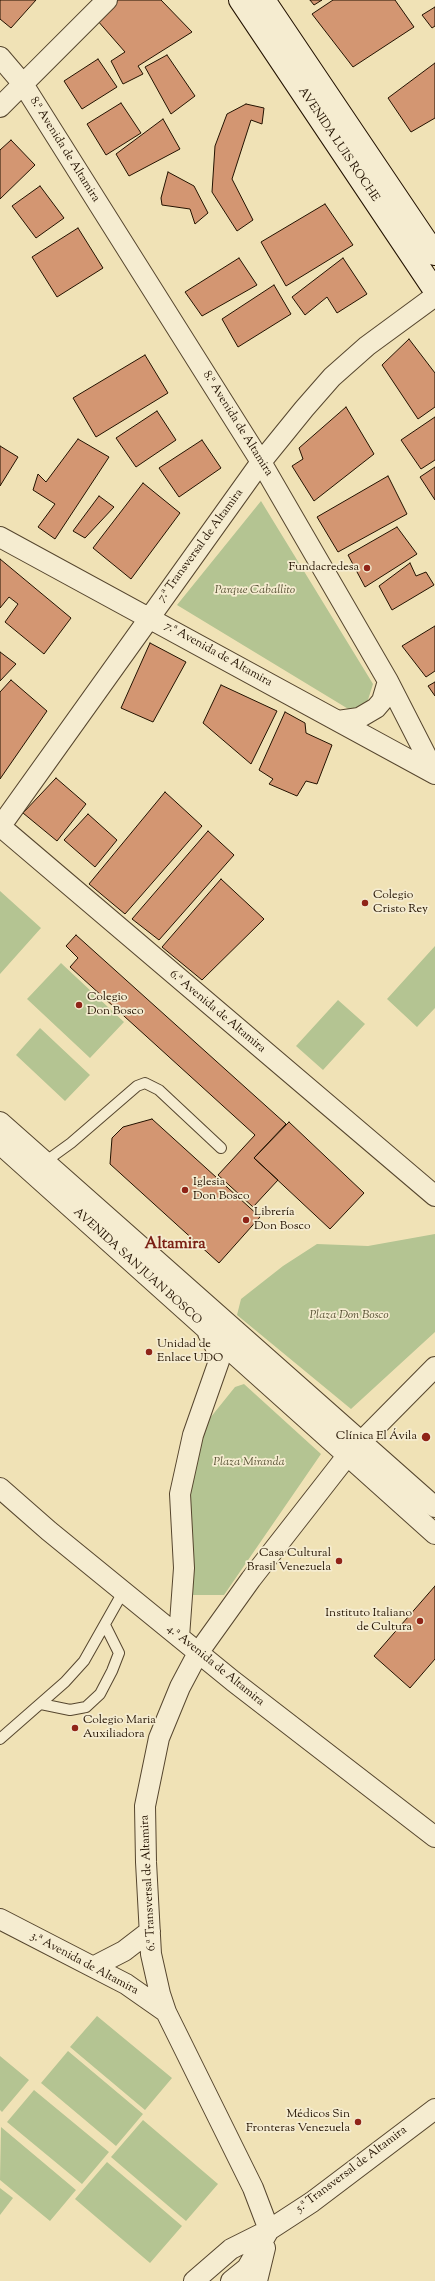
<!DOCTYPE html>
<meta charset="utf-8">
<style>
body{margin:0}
canvas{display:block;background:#f0e2b6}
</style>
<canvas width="435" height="2281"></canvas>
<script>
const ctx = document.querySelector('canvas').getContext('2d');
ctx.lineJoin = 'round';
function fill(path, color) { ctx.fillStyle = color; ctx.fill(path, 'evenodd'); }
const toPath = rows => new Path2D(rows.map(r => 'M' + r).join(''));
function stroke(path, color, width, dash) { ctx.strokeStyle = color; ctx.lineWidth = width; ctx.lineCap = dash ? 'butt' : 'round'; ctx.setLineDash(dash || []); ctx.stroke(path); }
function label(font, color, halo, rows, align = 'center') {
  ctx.font = font + ' "Sorts Mill Goudy",serif'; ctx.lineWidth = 3.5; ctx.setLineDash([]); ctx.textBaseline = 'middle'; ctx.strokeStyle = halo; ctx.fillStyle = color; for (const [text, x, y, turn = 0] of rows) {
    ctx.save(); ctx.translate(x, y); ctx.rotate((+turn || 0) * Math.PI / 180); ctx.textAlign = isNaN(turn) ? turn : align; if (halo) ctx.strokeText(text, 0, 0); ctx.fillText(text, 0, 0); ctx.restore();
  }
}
const green = toPath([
 [261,501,373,684,367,703,350,710,177,605],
 [0,891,41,928,0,974],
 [435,946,435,1008,417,1027,387,999],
 [61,963,124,1022,90,1058,27,999],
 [338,1000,365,1024,323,1070,296,1046],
 [40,1028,90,1075,65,1101,16,1055],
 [435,1234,435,1332,351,1409,237,1315,241,1299,283,1266,317,1244,368,1246],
 [244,1384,321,1454,224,1595,191,1595,187,1492,202,1428,235,1387],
 [97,2016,172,2078,145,2110,70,2047],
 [68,2051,143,2114,116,2146,41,2083],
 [0,2056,29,2080,2,2112,0,2110],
 [34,2090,109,2152,82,2184,7,2122],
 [143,2120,218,2184,186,2221,111,2157],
 [1,2127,76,2190,50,2221,0,2180],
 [107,2162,182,2226,150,2263,75,2199],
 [0,2188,13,2198,0,2215]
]);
const building = toPath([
 [0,0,36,0,11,28,0,19,0,0],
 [118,0,161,0,192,32,138,66,143,74,123,84,111,61,125,52,97,20,118,0],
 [310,0,322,0,314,5,310,0],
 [333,0,395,0,414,27,353,67,312,14,333,0],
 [435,7,435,26,432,28,422,15,435,7],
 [167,55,195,96,171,114,145,67,167,55],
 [98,59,117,87,82,109,64,81,98,59],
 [435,63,435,118,411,132,388,98,435,63],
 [121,103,141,133,106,155,87,124,121,103],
 [246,104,264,108,262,124,251,120,232,179,253,220,237,231,212,192,215,146,227,114,246,104],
 [163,119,180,149,129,176,116,154,163,119],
 [11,140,35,165,0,199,0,150,11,140],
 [168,172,194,186,208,213,195,224,190,209,162,205,161,198,168,172],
 [40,186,64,218,36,238,12,206,40,186],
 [325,204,353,245,286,286,261,242,325,204],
 [78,228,103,268,57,297,32,257,78,228],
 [239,258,257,285,202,316,185,292,239,258],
 [343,258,367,294,337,313,327,297,305,315,292,297,343,258],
 [274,285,291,314,238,347,222,319,274,285],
 [409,339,435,373,435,407,418,419,382,365,409,339],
 [145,355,168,393,96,437,73,398,145,355],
 [346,407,374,454,314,501,292,466,303,459,299,448,346,407],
 [157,411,176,440,136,467,116,438,157,411],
 [435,417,435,460,421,469,401,440,435,417],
 [78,439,109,457,55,539,38,527,55,504,33,490,38,474,46,482,78,439],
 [202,440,221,468,179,497,159,468,202,440],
 [0,446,18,457,0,486,0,446],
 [435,467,435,500,420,477,435,467],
 [388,476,407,514,338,552,317,517,388,476],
 [143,483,180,513,131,579,93,548,143,483],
 [99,496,114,507,85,538,73,531,99,496],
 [397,527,417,554,365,587,348,555,397,527],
 [0,559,71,618,44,654,5,622,18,604,9,597,0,608,0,559],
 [410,563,416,576,426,572,434,585,392,610,379,586,410,563],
 [435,626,435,671,426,677,402,646,435,626],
 [150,643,186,662,153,722,121,708,150,643],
 [0,652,16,664,0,681,0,652],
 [11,680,47,711,0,779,0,692,11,680],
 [435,682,435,696,428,686,435,682],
 [221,685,277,711,251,764,203,723,221,685],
 [285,712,305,723,306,733,332,745,317,784,306,781,297,796,269,784,273,779,259,770,285,712],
 [56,778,86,804,57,841,23,813,56,778],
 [165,792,202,826,125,914,89,884,165,792],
 [88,814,117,840,95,867,64,840,88,814],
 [208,831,234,855,159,940,132,919,208,831],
 [221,879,264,919,202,980,162,947,221,879],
 [76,935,286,1124,254,1158,278,1180,253,1207,218,1175,255,1135,70,967,78,958,66,946,76,935],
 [152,1119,260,1217,219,1263,110,1164,112,1138,123,1127,152,1119],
 [289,1122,364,1193,330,1229,254,1158,289,1122],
 [435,1586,435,1659,410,1688,374,1656,435,1586]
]);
const lane = toPath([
 [42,1164,71,1143,137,1086,145,1083,159,1090,221,1148],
 [41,1704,70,1710,86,1707,100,1694,112,1671,119,1653,105,1625],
 [0,1739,65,1682,84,1661,123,1592]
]);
const street = toPath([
 [0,57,23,84,261,462,388,681,435,773],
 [0,107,107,0],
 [0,537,435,774],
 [338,721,359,718,376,708,382,701,388,681],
 [0,826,435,1196],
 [0,827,261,462,304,409,332,377,367,346,435,296],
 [0,1122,435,1507],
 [0,1144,435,1534],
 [0,1488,49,1531,233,1681,435,1837],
 [179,1637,184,1568,180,1494,193,1435,219,1361,216,1348,208,1333],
 [0,1919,126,1984,166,2012],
 [93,1967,124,1951,150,1931],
 [269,2230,253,2188,166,2012,160,1994,151,1954,146,1862,145,1806,159,1738,180,1687,198,1653,251,1579,347,1456,435,1367],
 [194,2281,231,2249,269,2230,312,2202,435,2109],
 [231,2281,247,2268,269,2230],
 [257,2281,265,2248]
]);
const secondary = toPath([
 [240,0,435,291],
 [264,0,435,254]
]);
const markers = [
 [367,568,4,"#8f2418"],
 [365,903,4,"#8f2418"],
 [79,1005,4,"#8f2418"],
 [185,1190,4,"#8f2418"],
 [246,1220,4,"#8f2418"],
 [149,1352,4,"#8f2418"],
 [426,1437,5,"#8f2418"],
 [339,1561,4,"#8f2418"],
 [420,1621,4,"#8f2418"],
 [75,1728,4,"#8f2418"],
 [358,2122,4,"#8f2418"]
];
const streetNames = [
 ["AVENIDA LUIS ROCHE",338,145,56],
 ["8.ª Avenida de Altamira",64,150,58],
 ["8.ª Avenida de Altamira",237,424,58],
 ["7.ª Transversal de Altamira",201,546,-54],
 ["7.ª Avenida de Altamira",218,655,29],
 ["6.ª Avenida de Altamira",217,1012,40],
 ["AVENIDA SAN JUAN BOSCO",137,1267,42],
 ["4.ª Avenida de Altamira",215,1666,39],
 ["6.ª Transversal de Altamira",149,1883,-93],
 ["3.ª Avenida de Altamira",84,1964,28],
 ["5.ª Transversal de Altamira",352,2170,-37]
];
const poiNames = [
 ["Fundacredesa",359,568,"right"],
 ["Colegio",373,896],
 ["Cristo Rey",373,910],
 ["Colegio",87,998],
 ["Don Bosco",87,1012],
 ["Iglesia",193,1183],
 ["Don Bosco",193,1197],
 ["Librería",254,1213],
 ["Don Bosco",254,1227],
 ["Unidad de",157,1345],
 ["Enlace UDO",157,1359],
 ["Clínica El Ávila",417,1437,"right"],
 ["Casa Cultural",331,1554,"right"],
 ["Brasil Venezuela",331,1568,"right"],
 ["Instituto Italiano",412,1614,"right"],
 ["de Cultura",412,1628,"right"],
 ["Colegio Maria",83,1721],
 ["Auxiliadora",83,1735],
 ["Médicos Sin",350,2115,"right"],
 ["Fronteras Venezuela",350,2129,"right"]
];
const parkNames = [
 ["Parque Caballito",255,591],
 ["Plaza Don Bosco",349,1316],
 ["Plaza Miranda",249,1463]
];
const districtNames = [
 ["Altamira",175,1245]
];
fill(green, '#b4c492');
fill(building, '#d39672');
stroke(building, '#231200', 1);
stroke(lane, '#56462e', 12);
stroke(street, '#56462e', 22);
stroke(secondary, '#231200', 24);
stroke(lane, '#f5ecd0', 10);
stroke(street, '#f5ecd0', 20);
stroke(secondary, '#f5ecd0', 22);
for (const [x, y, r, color] of markers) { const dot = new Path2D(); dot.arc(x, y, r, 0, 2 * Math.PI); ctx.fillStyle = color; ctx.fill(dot); stroke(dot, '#f5ecd0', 1.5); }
label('12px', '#231200', '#f5ecd0', streetNames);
label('12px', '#231200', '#f5ecd0', poiNames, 'left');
label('italic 12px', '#565033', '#f5ecd0', parkNames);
label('bold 16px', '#7a1f14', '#f5ecd0', districtNames);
</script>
